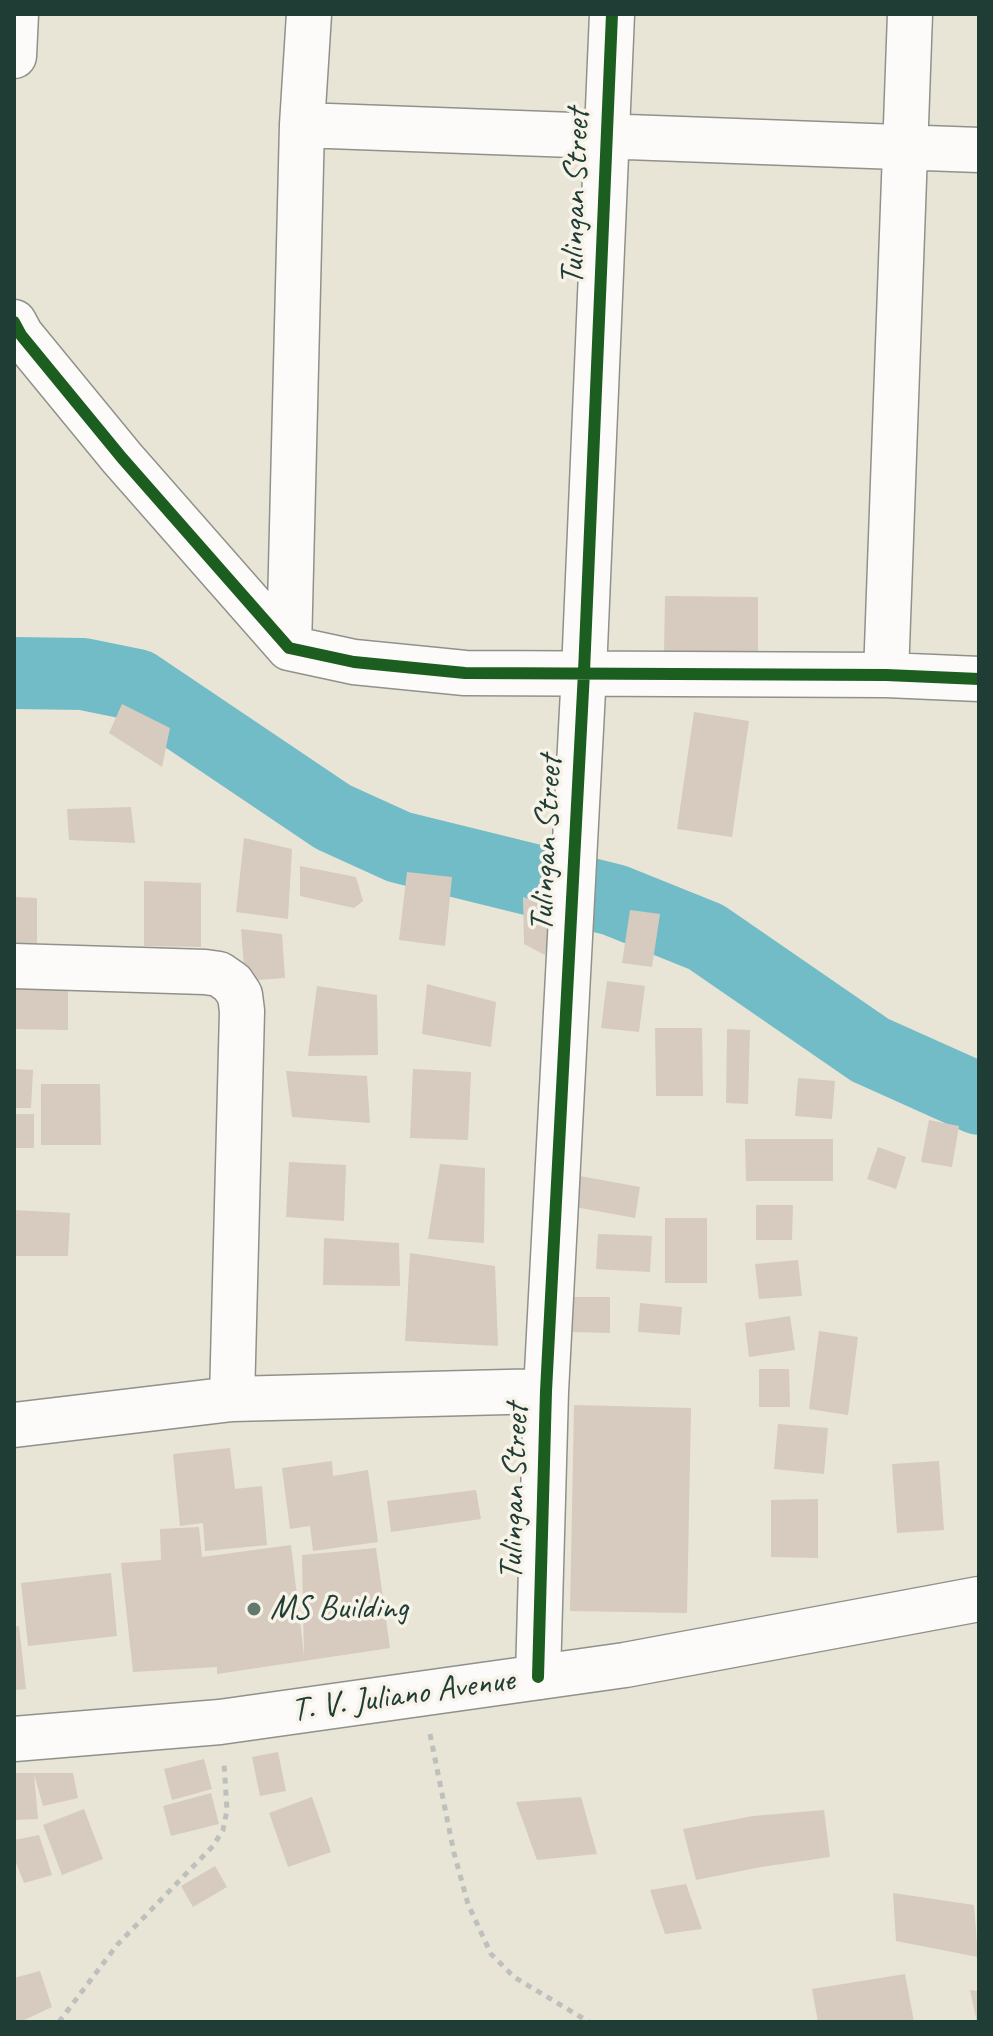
<!DOCTYPE html>
<style>
body{margin:0}
#map{position:relative;width:993px;height:2036px;overflow:hidden;background:#e8e5d7;font-family:Caveat,sans-serif}
canvas{display:block}
.frame{position:absolute;inset:0;border:16px solid #1f3d34;pointer-events:none}
</style>
<div id="map">
<canvas width="993" height="2036"></canvas>
<div class="frame"></div>
</div>
<script>
const ctx = document.querySelector('canvas').getContext('2d');
ctx.lineJoin = 'round';
const toPath = rows => new Path2D(rows.map(r => 'M' + r).join(''));
function stroke(path, color, width, dash) { ctx.strokeStyle = color; ctx.lineWidth = width; ctx.lineCap = dash ? 'butt' : 'round'; ctx.setLineDash(dash || []); ctx.stroke(path); }
function fill(path, color) { ctx.fillStyle = color; ctx.fill(path, 'evenodd'); }
function label(font, color, halo, rows, align = 'center') {
  ctx.font = font + ' Caveat,sans-serif'; ctx.lineWidth = 7; ctx.setLineDash([]); ctx.textBaseline = 'middle'; ctx.strokeStyle = halo; ctx.fillStyle = color; for (const [text, x, y, turn = 0] of rows) {
    ctx.save(); ctx.translate(x, y); ctx.rotate((+turn || 0) * Math.PI / 180); ctx.textAlign = isNaN(turn) ? turn : align; if (halo) ctx.strokeText(text, 0, 0); ctx.fillText(text, 0, 0); ctx.restore();
  }
}
const river = toPath([
 [14,673,83,674,137,685,333,817,399,847,614,900,706,937,870,1050,979,1099]
]);
const building = toPath([
 [665,596,758,597,758,654,664,653],
 [122,704,170,728,162,767,109,733],
 [694,712,749,721,732,837,677,829],
 [131,807,135,843,69,840,67,809],
 [244,838,292,849,288,919,236,912],
 [300,866,356,877,363,901,354,908,300,896],
 [407,872,452,877,445,946,399,940],
 [144,881,201,883,201,947,144,946],
 [14,897,37,898,37,955,14,955],
 [523,897,553,906,545,955,524,944],
 [630,910,660,914,652,967,622,963],
 [241,929,282,934,285,978,245,981],
 [14,980,68,981,68,1030,14,1029],
 [607,981,645,986,639,1032,601,1028],
 [427,984,496,1002,491,1047,422,1034],
 [317,986,377,995,378,1055,308,1056],
 [655,1028,702,1028,703,1096,656,1096],
 [727,1029,750,1030,748,1104,726,1103],
 [14,1069,33,1070,31,1108,14,1108],
 [413,1069,471,1072,468,1140,410,1138],
 [286,1071,367,1076,370,1123,292,1117],
 [798,1078,835,1081,832,1119,795,1116],
 [41,1084,100,1084,101,1145,41,1145],
 [14,1114,34,1114,34,1148,14,1148],
 [929,1120,959,1126,952,1167,921,1162],
 [745,1139,833,1139,833,1181,746,1181],
 [878,1147,906,1157,896,1189,867,1179],
 [289,1162,346,1165,344,1221,286,1217],
 [440,1164,485,1168,484,1243,428,1239],
 [580,1176,640,1187,635,1218,575,1207],
 [756,1205,793,1205,792,1240,756,1240],
 [14,1210,70,1213,68,1256,14,1256],
 [665,1218,707,1218,707,1283,665,1283],
 [598,1234,652,1236,650,1272,596,1269],
 [324,1238,399,1243,400,1286,323,1285],
 [410,1253,495,1266,498,1346,405,1341],
 [798,1260,802,1296,759,1299,755,1264],
 [570,1297,610,1297,610,1333,570,1332],
 [640,1303,682,1307,680,1335,638,1332],
 [790,1316,795,1350,749,1357,745,1323],
 [819,1331,858,1337,848,1415,809,1409],
 [759,1369,789,1369,790,1407,759,1407],
 [574,1405,691,1408,687,1613,570,1611],
 [778,1424,828,1428,824,1474,774,1469],
 [230,1448,235,1489,262,1486,267,1545,205,1551,203,1523,180,1526,173,1454],
 [332,1461,333,1476,368,1470,378,1542,313,1551,310,1526,290,1529,282,1468],
 [939,1461,944,1530,897,1533,892,1464],
 [476,1490,481,1519,391,1532,387,1501],
 [818,1499,818,1558,771,1557,771,1500],
 [199,1527,202,1557,291,1545,304,1656,302,1555,376,1548,390,1648,217,1674,217,1667,133,1672,121,1563,161,1560,160,1529],
 [111,1573,117,1636,28,1646,21,1583],
 [19,1626,26,1689,14,1690,14,1627],
 [278,1752,286,1791,260,1796,252,1757],
 [204,1759,212,1789,172,1800,164,1769],
 [14,1773,73,1773,78,1798,43,1806,34,1774,38,1819,14,1820],
 [211,1793,219,1824,171,1836,163,1806],
 [312,1797,331,1852,288,1867,269,1813],
 [581,1797,597,1854,537,1860,516,1802],
 [84,1809,103,1859,62,1875,43,1825],
 [824,1810,830,1857,761,1867,696,1880,683,1829,753,1816],
 [39,1835,52,1875,24,1883,14,1858,14,1840],
 [215,1866,227,1887,193,1907,181,1886],
 [686,1884,702,1929,665,1934,650,1890],
 [893,1893,974,1905,978,1957,896,1941],
 [40,1971,52,2007,20,2022,14,2022,14,1978],
 [905,1974,914,2022,818,2022,812,1989],
 [970,1990,979,1991,979,2022,977,2022]
]);
const path = toPath([
 [430,1734,454,1853,468,1904,491,1954,514,1977,589,2022],
 [59,2022,117,1945,213,1846,223,1830,227,1810,224,1764]
]);
const minor = toPath([
 [14,56,16,14],
 [302,125,979,150],
 [14,322,21,335,122,458,289,648,354,662,465,673,886,675,979,679],
 [289,648,302,125,309,14],
 [886,675,910,14],
 [14,966,205,972,219,974,232,983,240,995,242,1011,232,1399],
 [14,1425,232,1399,546,1391],
 [538,1677,546,1391,584,672,612,14]
]);
const major = toPath([
 [14,1739,220,1722,625,1665,979,1599]
]);
const cycleway = toPath([
 [14,322,21,335,122,458,289,648,354,662,465,673,886,675,979,679],
 [538,1677,546,1391,584,672,612,14]
]);
const markers = [
 [254,1609,8,"#65786d"]
];
const streetNames = [
 ["Tulingan Street",576,197,-88],
 ["Tulingan Street",547,844,-87],
 ["Tulingan Street",515,1492,-88],
 ["T. V. Juliano Avenue",403,1696,-8]
];
const poiNames = [
 ["MS Building",270,1609]
];
stroke(river, '#72bcc7', 72);
fill(building, '#d7cabf');
stroke(minor, '#8f928a', 47);
stroke(major, '#8f928a', 47);
stroke(path, '#bdc0bc', 5, [6, 6]);
stroke(minor, '#fcfbf9', 44);
stroke(major, '#fcfbf9', 44);
stroke(cycleway, '#1b5e20', 12);
for (const [x, y, r, color] of markers) { const dot = new Path2D(); dot.arc(x, y, r, 0, 2 * Math.PI); ctx.fillStyle = color; ctx.fill(dot); stroke(dot, '#f7f3e8', 3); }
label('34px', '#1f3d34', '#f7f3e8', streetNames);
label('34px', '#1f3d34', '#f7f3e8', poiNames, 'left');
</script>
